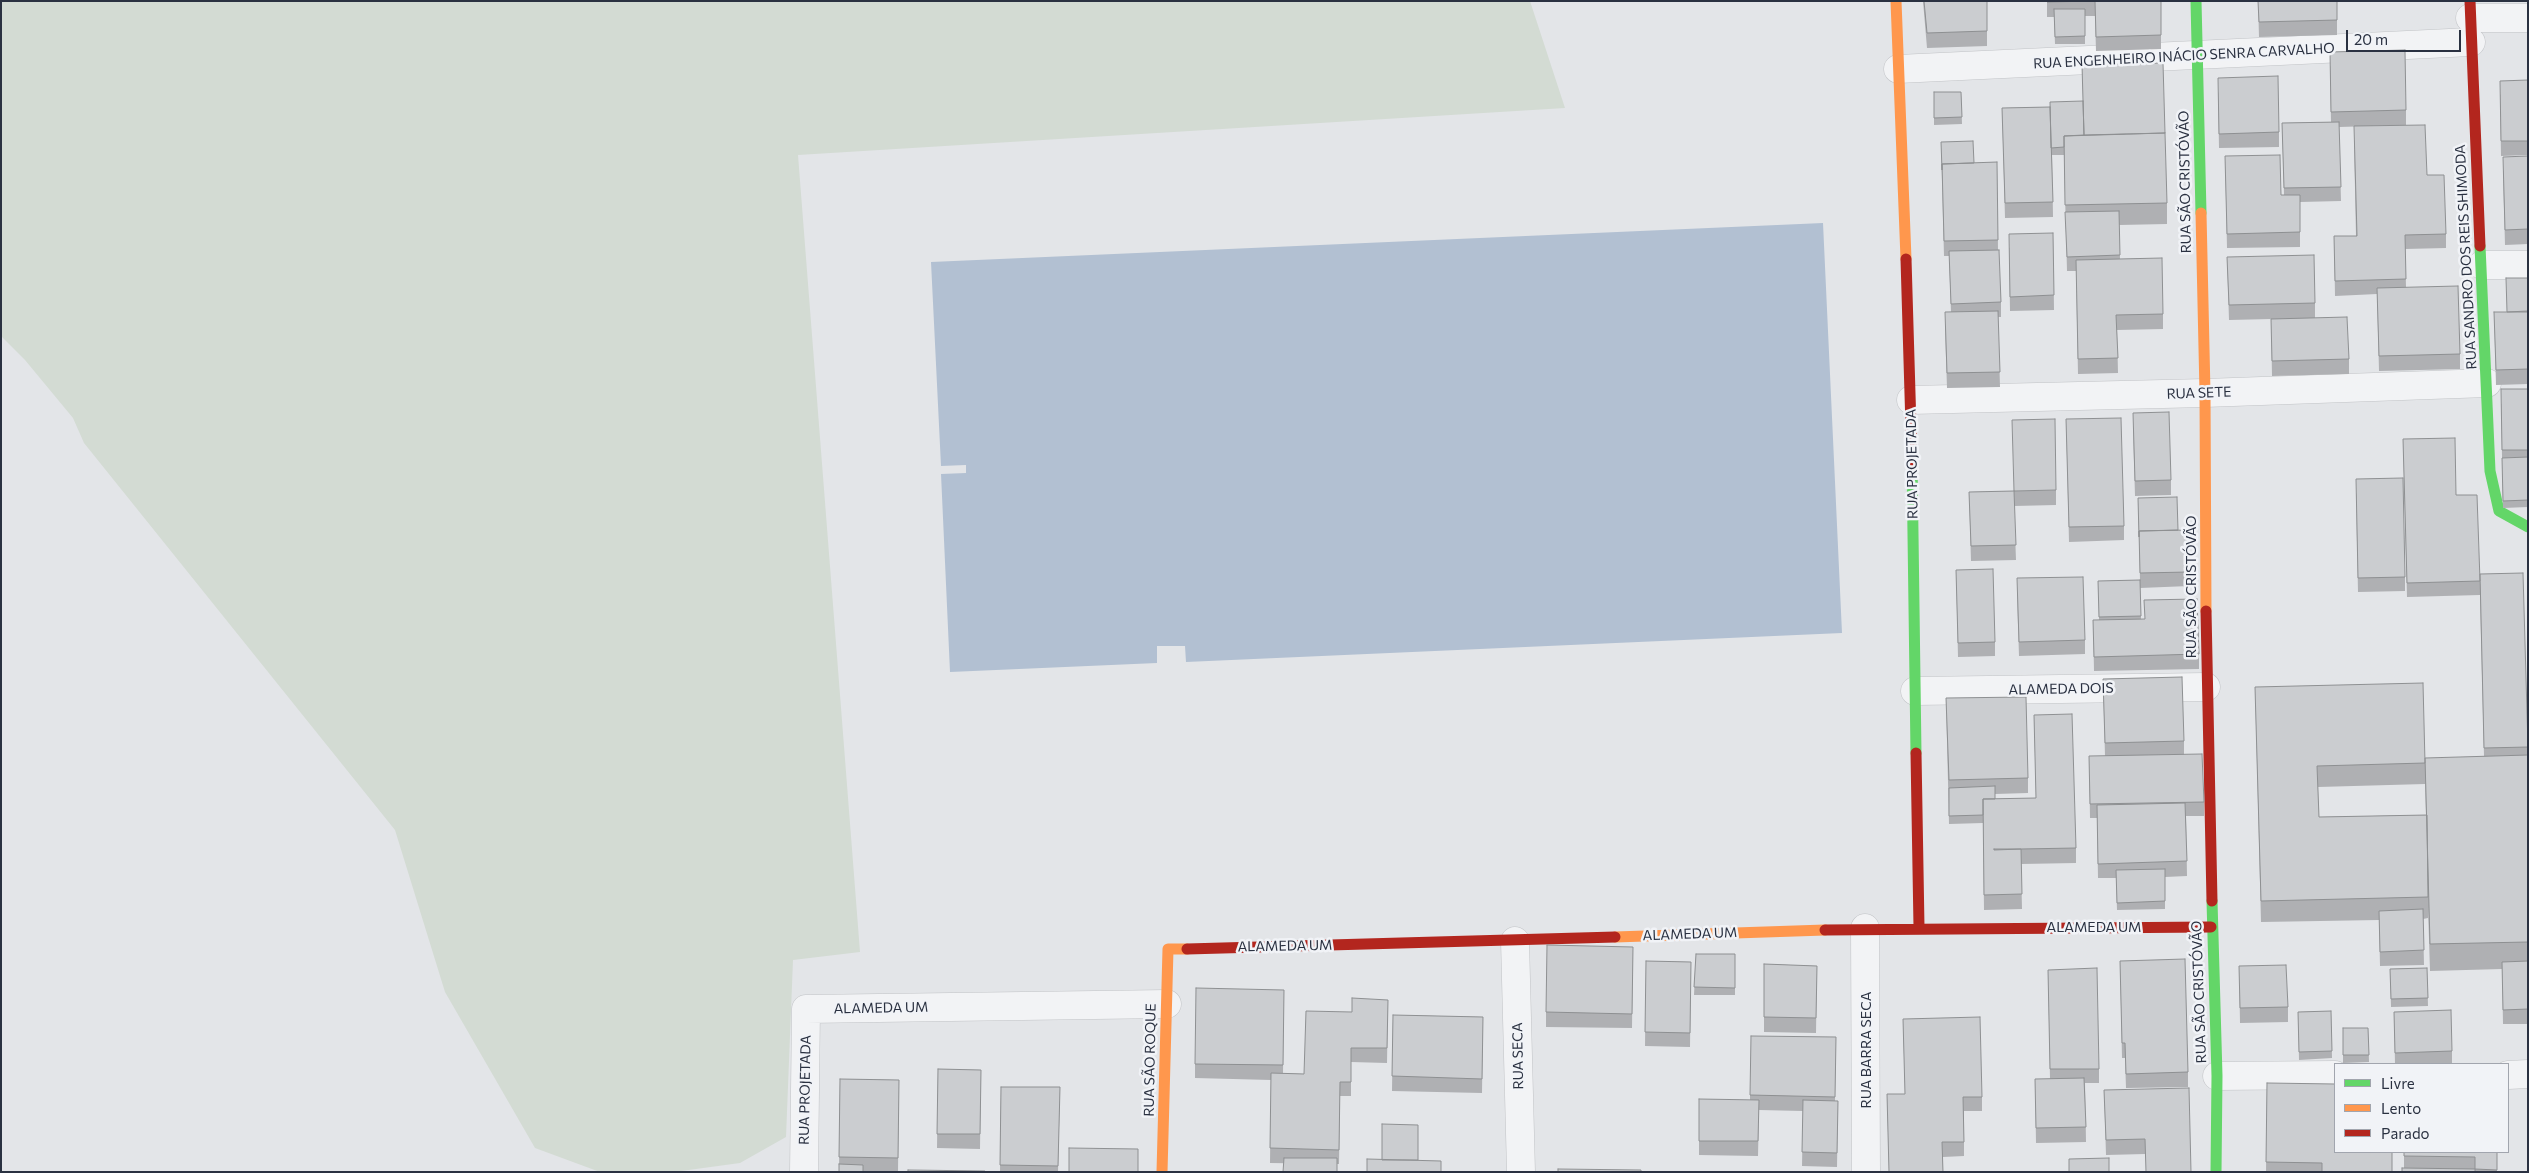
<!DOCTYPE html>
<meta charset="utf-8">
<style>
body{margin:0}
#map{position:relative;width:2529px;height:1173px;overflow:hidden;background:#e3e5e8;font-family:Commissioner,sans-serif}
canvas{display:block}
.frame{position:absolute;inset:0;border:2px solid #2a3141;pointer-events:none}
.legend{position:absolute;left:2334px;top:1063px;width:175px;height:90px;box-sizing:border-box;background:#f1f3f7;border:1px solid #a1a5ae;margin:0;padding:6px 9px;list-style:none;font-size:15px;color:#2a3141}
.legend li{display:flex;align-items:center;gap:10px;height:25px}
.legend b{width:25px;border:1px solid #a1a5ae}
.scale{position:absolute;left:2346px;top:30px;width:115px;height:22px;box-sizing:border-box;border:2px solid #2a3141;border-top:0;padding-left:6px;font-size:15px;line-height:18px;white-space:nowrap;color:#2a3141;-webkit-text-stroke:4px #f1f3f7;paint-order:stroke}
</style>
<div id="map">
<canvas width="2529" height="1173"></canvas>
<div class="frame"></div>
<ul class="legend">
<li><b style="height:6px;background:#63d668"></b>Livre</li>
<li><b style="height:6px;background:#ff974d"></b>Lento</li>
<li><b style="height:6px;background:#b3261e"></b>Parado</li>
</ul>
<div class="scale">20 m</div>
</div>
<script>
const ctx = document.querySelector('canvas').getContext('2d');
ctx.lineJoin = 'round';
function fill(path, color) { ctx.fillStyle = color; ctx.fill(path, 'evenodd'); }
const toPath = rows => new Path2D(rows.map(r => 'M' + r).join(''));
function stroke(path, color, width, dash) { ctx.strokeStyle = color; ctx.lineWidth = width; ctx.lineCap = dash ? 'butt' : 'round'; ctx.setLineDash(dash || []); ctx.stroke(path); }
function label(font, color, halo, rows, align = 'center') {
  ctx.font = font + ' Commissioner,sans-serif'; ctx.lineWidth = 5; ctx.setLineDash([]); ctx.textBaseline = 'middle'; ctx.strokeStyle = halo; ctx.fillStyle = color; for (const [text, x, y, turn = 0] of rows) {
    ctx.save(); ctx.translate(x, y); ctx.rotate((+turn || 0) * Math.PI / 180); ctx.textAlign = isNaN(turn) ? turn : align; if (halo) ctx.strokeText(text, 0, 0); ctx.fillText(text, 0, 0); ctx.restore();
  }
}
const green = toPath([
 [1,1,1530,1,1565,108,798,155,860,952,793,960,786,1137,740,1163,674,1172,600,1172,535,1148,445,992,395,830,84,443,73,418,25,360,1,336]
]);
const water = toPath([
 [1823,223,1842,633,1186,662,1185,646,1157,646,1157,663,950,672,941,474,966,473,966,465,941,466,931,262]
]);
const street = toPath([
 [2470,18,2528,18],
 [1898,69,2471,42],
 [2482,265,2528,265],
 [1911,400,2205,393,2487,383],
 [1915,691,2206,687],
 [1865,928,1866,1172],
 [1515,941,1521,1172],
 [2508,1075,2528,1074],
 [2217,1076,2335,1075],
 [804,1172,806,1009,1167,1004]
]);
const fast = toPath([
 [2196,1,2201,213],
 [2480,246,2490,471,2499,511,2528,527],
 [1912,461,1916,753],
 [2212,901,2217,1076,2216,1172]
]);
const slow = toPath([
 [1896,1,1906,259],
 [2201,213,2205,393,2206,611],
 [1615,937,1825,930],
 [1162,1172,1168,949,1187,949]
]);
const jam = toPath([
 [2470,1,2480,246],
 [1906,259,1912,461],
 [2206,611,2212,901],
 [1916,753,1919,927],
 [1825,930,2211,927],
 [1187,949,1615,937]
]);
const wall = toPath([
 [1923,1,1987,1,1987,46,1927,48],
 [2047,1,2161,1,2161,49,2096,51,2095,16,2085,16,2085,44,2055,44,2054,17,2047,17],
 [2258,1,2337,1,2337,35,2259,37],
 [2082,65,2167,203,2167,224,2119,225,2120,259,2163,314,2163,329,2117,330,2118,373,2078,374,2076,271,2067,271,2064,155,2052,155,2053,217,2005,218,2002,108,2050,107,2083,101],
 [2330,66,2406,110,2406,125,2339,127,2341,201,2300,202,2300,247,2227,248,2225,156,2281,195,2284,195,2282,123,2331,122],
 [2528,80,2528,155,2501,156,2500,95],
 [1934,92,1961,92,1962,124,1934,125],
 [2218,92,2279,132,2279,147,2219,148],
 [2354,141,2427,175,2446,234,2446,248,2405,249,2406,287,2460,354,2460,369,2379,371,2377,294,2335,296,2334,236,2356,236],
 [1941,142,1974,163,1997,162,1998,250,2001,302,2001,317,1998,317,2000,387,1947,388,1945,327,1951,312,1949,256,1944,256],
 [2528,156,2528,244,2505,245,2503,171],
 [2053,233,2054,310,2010,311,2009,248],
 [2227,257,2315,303,2315,318,2349,359,2349,374,2272,376,2271,319,2229,320],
 [2528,278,2528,384,2496,385,2494,312,2507,312],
 [2528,389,2528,507,2503,508,2501,404],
 [2066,419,2124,526,2124,540,2069,542],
 [2133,427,2171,480,2171,495,2135,496],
 [2403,439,2456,495,2480,581,2528,745,2528,1024,2503,1024,2502,969,2430,971,2428,907,2428,918,2423,919,2424,965,2380,966,2379,920,2261,922,2255,687,2425,763,2484,756,2480,595,2407,597],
 [2425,784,2426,815,2319,817,2318,787],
 [2056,490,2056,505,2014,506,2016,560,1971,561,1969,492],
 [2356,493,2405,577,2405,591,2358,592],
 [2138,498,2178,530,2189,572,2189,586,2140,588,2141,619,2199,654,2199,669,2094,671,2093,620,2099,620,2098,581,2140,580],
 [1956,570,1995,642,1995,656,1958,657],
 [2017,593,2085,640,2085,654,2019,656],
 [2103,679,2184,741,2184,755,2204,802,2204,816,2186,816,2187,876,2165,877,2165,909,2117,910,2116,878,2098,878,2097,818,2090,818,2089,756,2105,756],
 [1946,698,2028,778,2028,793,1995,794,1995,799,2036,798,2034,715,2076,848,2076,863,2021,864,2022,909,1984,910,1983,823,1949,824],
 [1633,947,1632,1028,1546,1027,1546,1012],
 [1696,954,1735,954,1735,995,1694,995],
 [1646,961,1691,962,1690,1047,1645,1046],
 [2120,961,2188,1072,2188,1087,2126,1088,2125,1058,2122,1058],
 [1764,964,1817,966,1816,1033,1764,1032],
 [2239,966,2288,1007,2288,1022,2240,1023],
 [2427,968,2428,1006,2391,1007,2390,969],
 [2048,970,2099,1069,2099,1083,2085,1083,2086,1142,2036,1143,2035,1079,2050,1079],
 [1284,990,1283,1073,1304,1074,1352,1012,1388,1000,1387,1063,1351,1062,1351,1096,1340,1096,1339,1164,1270,1163,1271,1080,1195,1078,1195,1064],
 [2331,1011,2332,1058,2299,1060,2298,1012],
 [2394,1012,2452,1051,2452,1064,2395,1064],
 [1393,1015,1483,1017,1482,1093,1392,1091],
 [1903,1019,1982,1097,1982,1111,1964,1111,1964,1156,1943,1157,1943,1172,1889,1172,1887,1094,1905,1094],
 [2343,1028,2368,1028,2369,1062,2343,1063],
 [1836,1037,1835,1101,1838,1101,1837,1167,1802,1166,1803,1111,1759,1110,1758,1156,1699,1155,1699,1099,1750,1100,1750,1095],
 [938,1069,981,1070,980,1149,937,1148],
 [840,1079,899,1080,898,1172,839,1172],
 [2267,1083,2392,1172,2266,1172],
 [1001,1087,1060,1087,1058,1172,1000,1172],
 [2104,1090,2191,1172,2145,1154,2106,1155],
 [2497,1152,2497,1172,2402,1172,2404,1168,2404,1156]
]);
const building = toPath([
 [1924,1,1987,1,1987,31,1927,33,1924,1],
 [2047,1,2095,1,2047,2,2047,1],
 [2095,1,2161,1,2161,35,2096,37,2095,1],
 [2258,1,2337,1,2337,20,2259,22,2258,1],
 [2054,9,2085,9,2085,36,2055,37,2054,9],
 [2405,50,2406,110,2331,112,2330,52,2405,50],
 [2163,63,2165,133,2084,135,2082,65,2163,63],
 [2278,76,2279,132,2219,134,2218,78,2278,76],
 [2528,80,2528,141,2501,141,2500,81,2528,80],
 [1934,92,1961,92,1962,117,1934,118,1934,92],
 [2083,101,2084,135,2064,136,2064,147,2051,148,2050,102,2083,101],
 [2050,107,2053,202,2005,203,2002,108,2050,107],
 [2339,122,2341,187,2284,188,2282,123,2339,122],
 [2425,125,2427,175,2444,175,2446,234,2405,235,2406,279,2335,281,2334,236,2357,236,2354,126,2425,125],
 [2165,133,2167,203,2065,205,2064,136,2165,133],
 [1973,141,1974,163,1942,164,1942,170,1941,142,1973,141],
 [2280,155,2281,195,2300,195,2300,232,2227,234,2225,156,2280,155],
 [2528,156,2528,229,2505,230,2503,157,2528,156],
 [1997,162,1998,240,1944,241,1942,164,1997,162],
 [2119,211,2120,255,2067,257,2065,212,2119,211],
 [2053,233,2054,295,2010,297,2009,234,2053,233],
 [1999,250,2001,302,1951,304,1949,251,1999,250],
 [2314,255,2315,303,2229,305,2227,257,2314,255],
 [2162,258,2163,314,2116,315,2118,358,2078,359,2076,260,2162,258],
 [2506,278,2528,278,2528,311,2507,312,2506,278],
 [2458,286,2460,354,2379,356,2377,288,2458,286],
 [1998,311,2000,372,1947,373,1945,312,1998,311],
 [2494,312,2528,312,2528,369,2496,370,2494,312],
 [2347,317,2349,359,2272,361,2271,319,2347,317],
 [2501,389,2528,389,2528,450,2502,450,2501,389],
 [2169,412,2171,480,2135,481,2133,413,2169,412],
 [2121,418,2124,526,2069,527,2066,419,2121,418],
 [2055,419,2056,490,2014,491,2012,420,2055,419],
 [2455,438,2456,495,2477,495,2480,581,2407,583,2403,439,2455,438],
 [2528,457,2528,500,2503,501,2502,458,2528,457],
 [2403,478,2405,577,2358,578,2356,479,2403,478],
 [2014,491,2016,545,1971,546,1969,492,2014,491],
 [2177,497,2178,530,2139,531,2139,537,2138,498,2177,497],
 [2188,530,2189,572,2140,573,2139,531,2188,530],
 [1993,569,1995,642,1958,643,1956,570,1993,569],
 [2523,573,2528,747,2484,748,2480,574,2523,573],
 [2083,577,2085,640,2019,642,2017,578,2083,577],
 [2140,580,2141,616,2099,617,2098,581,2140,580],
 [2197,599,2199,654,2094,657,2093,620,2145,619,2144,600,2197,599],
 [2182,677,2184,741,2105,743,2103,679,2182,677],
 [2423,683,2425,763,2317,766,2319,817,2427,815,2428,897,2261,901,2255,687,2423,683],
 [2026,697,2028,778,1949,780,1946,698,2026,697],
 [2072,714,2076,848,2021,849,2022,894,1984,895,1983,799,2036,798,2034,715,2072,714],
 [1994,849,2021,849,1994,850,1994,849],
 [2202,754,2204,802,2090,804,2089,756,2202,754],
 [2528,755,2528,942,2430,944,2425,758,2528,755],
 [1995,786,1995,799,1983,799,1983,815,1949,816,1949,788,1995,786],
 [2185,803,2187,861,2098,864,2097,805,2185,803],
 [2165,869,2165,901,2117,903,2116,870,2165,869],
 [2423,909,2424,950,2380,952,2379,911,2423,909],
 [1547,945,1633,947,1632,1014,1546,1012,1547,945],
 [1696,954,1735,954,1735,988,1694,987,1696,954],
 [2185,959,2188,1072,2126,1074,2125,1043,2122,1043,2120,961,2185,959],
 [1646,961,1691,962,1690,1033,1645,1032,1646,961],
 [2528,961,2528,1009,2503,1010,2502,962,2528,961],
 [1764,964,1817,966,1816,1018,1764,1017,1764,964],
 [2286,965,2288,1007,2240,1008,2239,966,2286,965],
 [2097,968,2099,1069,2050,1069,2048,970,2097,968],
 [2427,968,2428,998,2391,999,2390,969,2427,968],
 [1196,988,1284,990,1283,1065,1195,1064,1196,988],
 [1352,998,1388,1000,1387,1048,1351,1048,1351,1082,1340,1082,1339,1150,1270,1148,1271,1073,1304,1074,1306,1011,1352,1012,1352,998],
 [2451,1010,2452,1051,2395,1053,2394,1012,2451,1010],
 [2331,1011,2332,1051,2299,1052,2298,1012,2331,1011],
 [1393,1015,1483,1017,1482,1079,1392,1076,1393,1015],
 [1980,1017,1982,1097,1963,1097,1964,1142,1942,1142,1943,1172,1889,1172,1887,1094,1905,1094,1903,1019,1980,1017],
 [2343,1028,2368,1028,2369,1055,2343,1055,2343,1028],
 [1751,1036,1836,1037,1835,1097,1750,1095,1751,1036],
 [938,1069,981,1070,980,1134,937,1134,938,1069],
 [2084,1078,2086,1127,2036,1128,2035,1079,2084,1078],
 [840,1079,899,1080,898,1158,839,1157,840,1079],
 [2267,1083,2335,1084,2335,1152,2392,1152,2392,1172,2322,1172,2322,1163,2266,1162,2267,1083],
 [1001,1087,1060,1087,1058,1166,1000,1165,1001,1087],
 [2189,1088,2191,1172,2146,1172,2145,1139,2106,1140,2104,1090,2189,1088],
 [1699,1099,1759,1100,1758,1141,1699,1141,1699,1099],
 [1803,1100,1838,1101,1837,1153,1802,1152,1803,1100],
 [1382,1124,1418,1125,1418,1160,1382,1160,1382,1124],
 [1069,1148,1138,1149,1138,1172,1069,1172,1069,1148],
 [2404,1152,2497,1152,2497,1170,2475,1169,2475,1157,2404,1156,2404,1152],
 [1284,1158,1337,1158,1337,1172,1283,1172,1284,1158],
 [2109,1158,2109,1172,2069,1172,2069,1159,2109,1158],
 [1367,1159,1441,1161,1441,1172,1367,1172,1367,1159],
 [839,1164,863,1165,863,1172,839,1172,839,1164],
 [2402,1168,2475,1169,2475,1172,2402,1172,2402,1168],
 [1558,1169,1641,1170,1641,1172,1558,1172,1558,1169],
 [908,1170,985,1171,985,1172,908,1172,908,1170]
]);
const streetNames = [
 ["RUA ENGENHEIRO INÁCIO SENRA CARVALHO",2184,56,-3],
 ["RUA SÃO CRISTÓVÃO",2185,182,-91],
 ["RUA SANDRO DOS REIS SHIMODA",2466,257,-93],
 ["RUA SETE",2199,393,-2],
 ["RUA PROJETADA",1912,464,-91],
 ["RUA SÃO CRISTÓVÃO",2191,587,-90],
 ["ALAMEDA DOIS",2061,689,-1],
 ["ALAMEDA UM",2094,927],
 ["ALAMEDA UM",1690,934,-2],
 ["ALAMEDA UM",1285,946,-1],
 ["RUA SÃO CRISTÓVÃO",2199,992,-92],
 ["ALAMEDA UM",881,1008,-1],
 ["RUA BARRA SECA",1866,1050,-90],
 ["RUA SECA",1518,1056,-91],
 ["RUA SÃO ROQUE",1150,1060,-89],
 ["RUA PROJETADA",805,1090,-89]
];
fill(green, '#d3dbd3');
fill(water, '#b2c0d2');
stroke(street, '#c1c3c6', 29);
stroke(street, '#f2f3f5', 28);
stroke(fast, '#63d668', 11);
stroke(slow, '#ff974d', 11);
stroke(jam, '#b3261e', 11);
fill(wall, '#afb0b3');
fill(building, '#cbcdd0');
stroke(building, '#8e9092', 1);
label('14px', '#2a3141', '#f1f3f7', streetNames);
</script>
